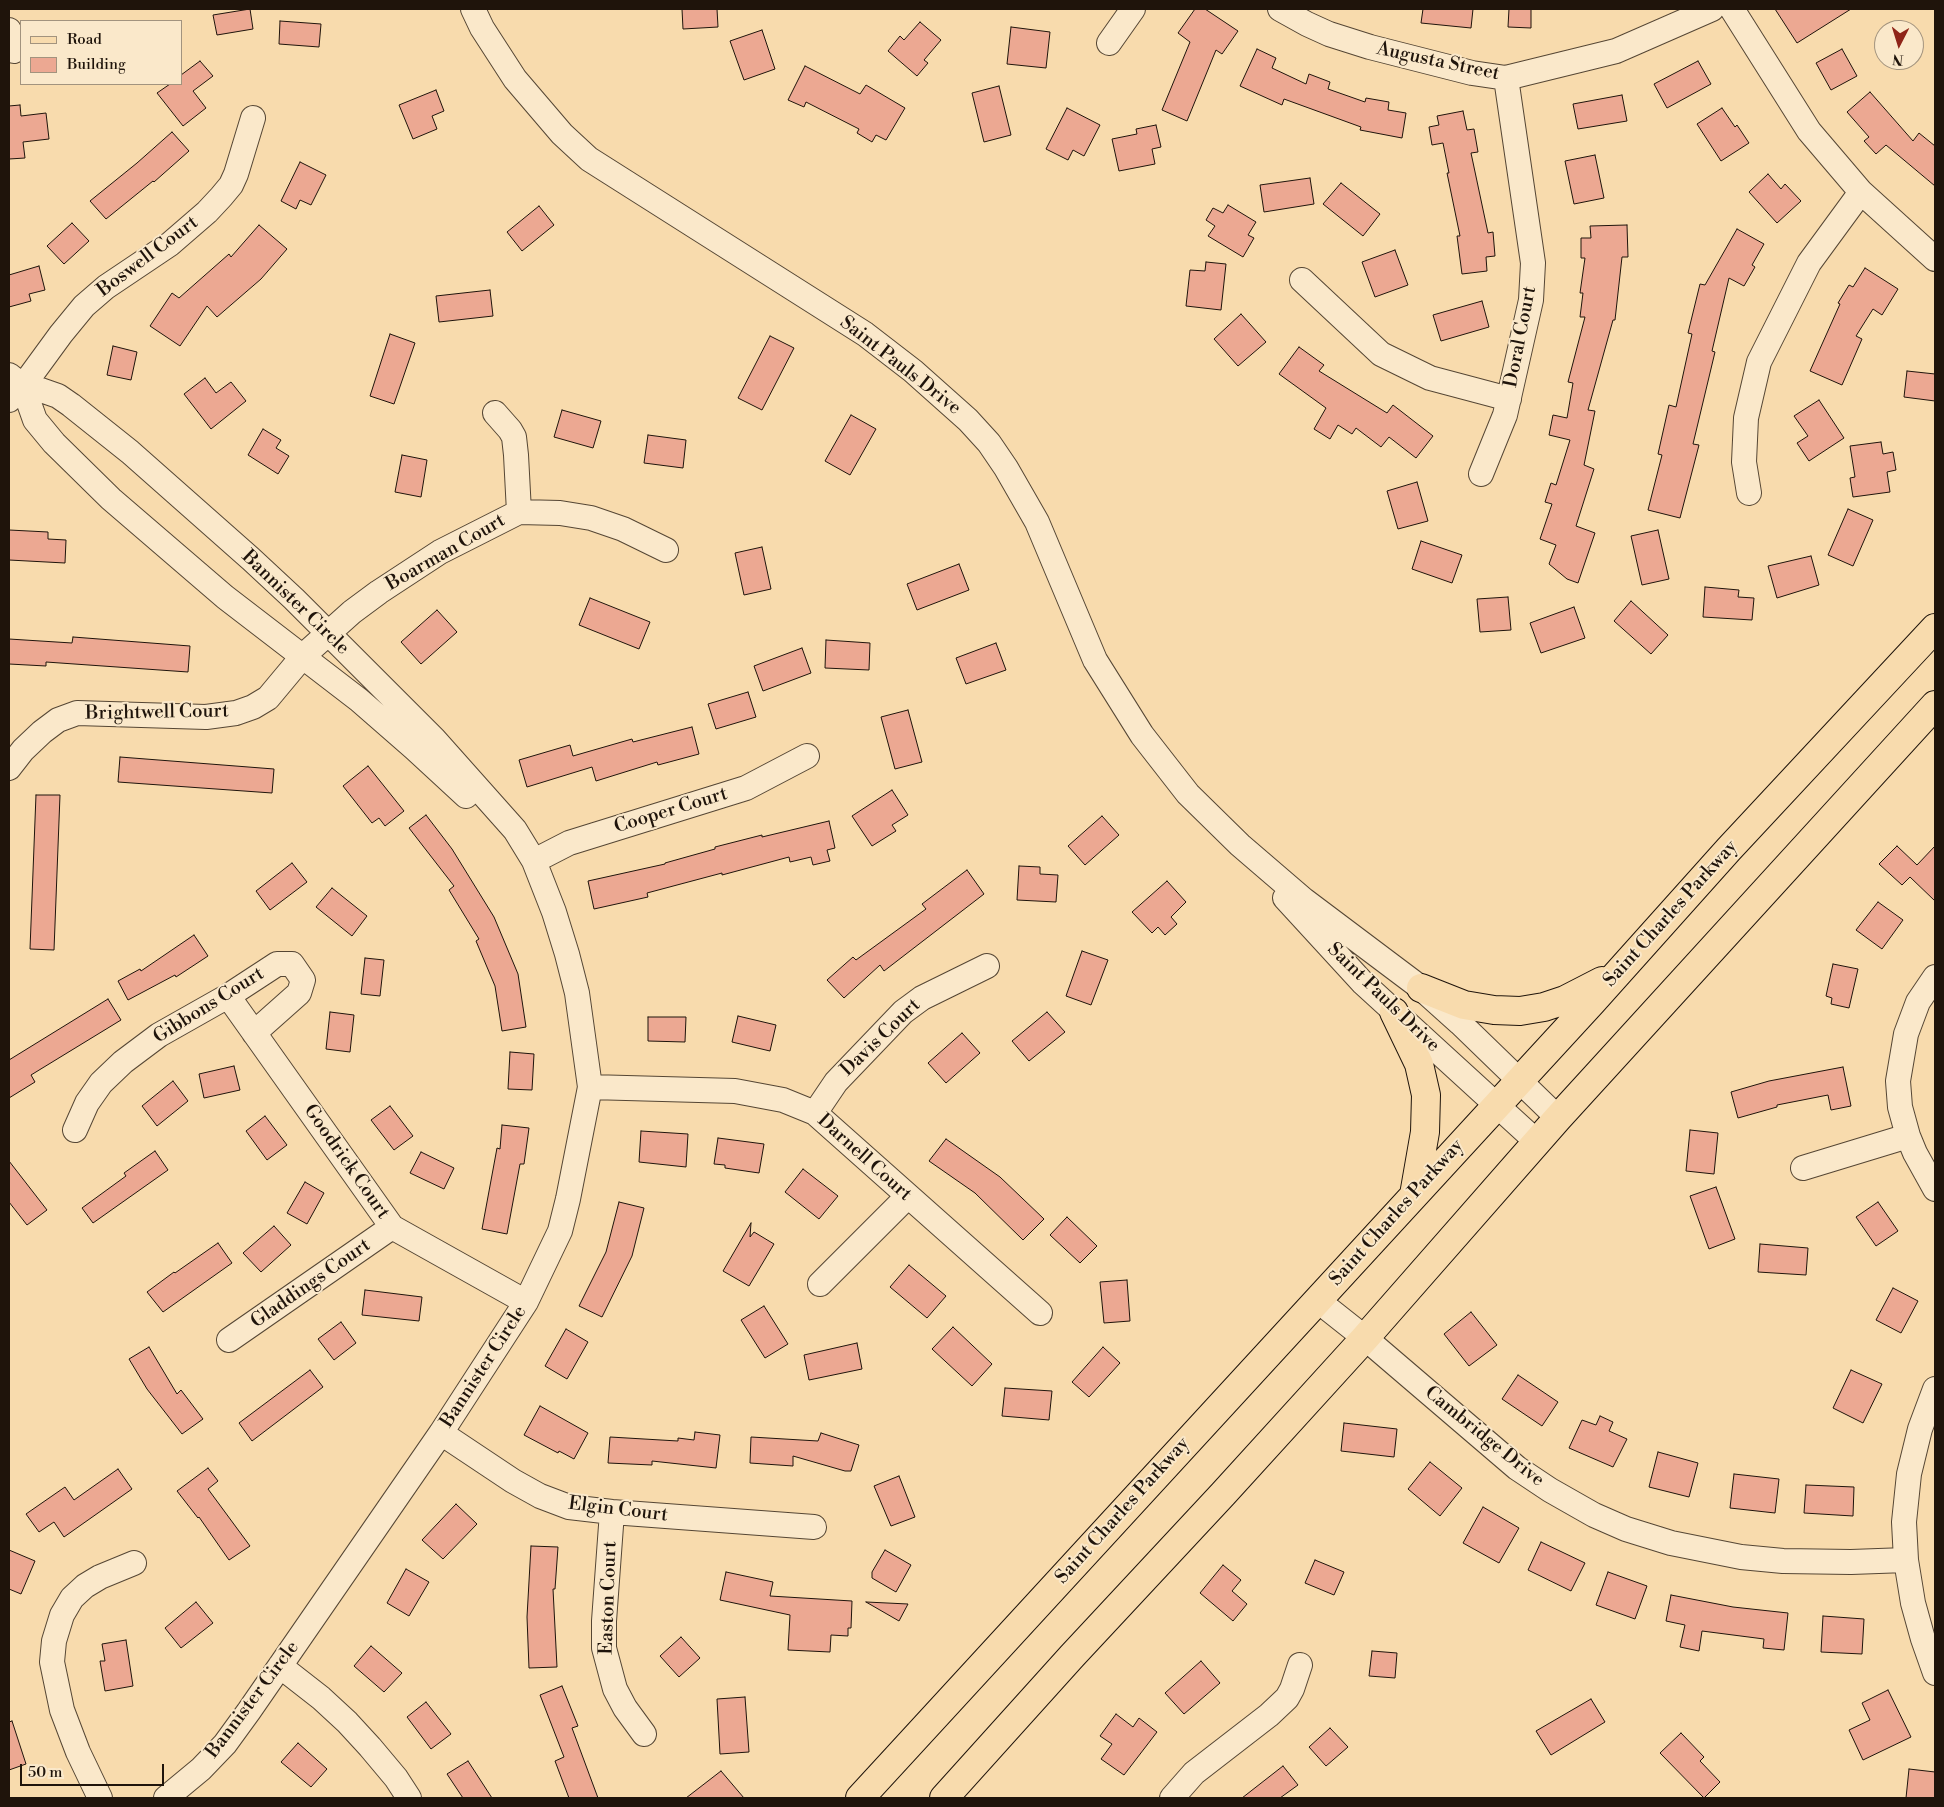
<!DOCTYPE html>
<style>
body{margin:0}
#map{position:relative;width:1944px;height:1807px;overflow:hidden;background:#f8dbad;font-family:"Libre Bodoni",serif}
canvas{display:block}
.frame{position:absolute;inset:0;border:10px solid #1f140b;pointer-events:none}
.legend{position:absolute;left:20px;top:20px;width:162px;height:65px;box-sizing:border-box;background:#fae8ca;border:1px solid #a2937e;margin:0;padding:6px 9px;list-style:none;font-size:15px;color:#1f140b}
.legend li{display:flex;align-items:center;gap:10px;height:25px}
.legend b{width:25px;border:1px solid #a2937e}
.north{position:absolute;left:1874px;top:20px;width:50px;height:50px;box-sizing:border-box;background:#fae8ca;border:1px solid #a2937e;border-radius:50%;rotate:185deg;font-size:14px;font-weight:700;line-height:20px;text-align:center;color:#1f140b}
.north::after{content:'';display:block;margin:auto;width:18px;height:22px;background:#8f2418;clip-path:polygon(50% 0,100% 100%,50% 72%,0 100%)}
.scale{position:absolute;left:20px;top:1764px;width:144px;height:22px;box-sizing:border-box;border:2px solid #1f140b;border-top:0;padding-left:6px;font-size:15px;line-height:18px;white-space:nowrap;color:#1f140b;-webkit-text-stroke:4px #fae8ca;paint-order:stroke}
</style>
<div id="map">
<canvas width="1944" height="1807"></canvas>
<div class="frame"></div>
<ul class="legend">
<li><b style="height:6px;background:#f8dbad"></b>Road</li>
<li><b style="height:14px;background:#eca892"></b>Building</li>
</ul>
<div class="north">N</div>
<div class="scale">50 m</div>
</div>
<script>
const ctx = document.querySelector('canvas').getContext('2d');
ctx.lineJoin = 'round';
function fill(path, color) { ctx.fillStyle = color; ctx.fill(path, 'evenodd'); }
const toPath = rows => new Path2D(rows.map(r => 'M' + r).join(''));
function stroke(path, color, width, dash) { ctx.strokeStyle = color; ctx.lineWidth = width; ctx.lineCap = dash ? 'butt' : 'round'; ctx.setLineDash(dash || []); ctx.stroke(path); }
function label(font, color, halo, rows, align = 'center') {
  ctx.font = font + ' "Libre Bodoni",serif'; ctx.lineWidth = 4; ctx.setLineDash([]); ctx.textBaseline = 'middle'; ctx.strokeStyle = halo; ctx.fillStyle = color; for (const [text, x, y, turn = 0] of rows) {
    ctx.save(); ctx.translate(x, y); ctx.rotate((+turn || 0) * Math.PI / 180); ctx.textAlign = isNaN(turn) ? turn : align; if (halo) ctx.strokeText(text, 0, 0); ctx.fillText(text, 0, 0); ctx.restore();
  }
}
const building = toPath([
 [250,9,253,29,217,35,213,15,250,9],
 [682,9,717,9,718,27,683,29,682,9],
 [1195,9,1205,9,1238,31,1222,54,1216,50,1187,121,1162,110,1190,42,1178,33,1195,9],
 [1423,9,1473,9,1471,28,1421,23,1423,9],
 [1509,9,1531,9,1531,28,1508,27,1509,9],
 [1775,9,1851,9,1797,43,1775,9],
 [280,21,321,24,319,47,279,44,280,21],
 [920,22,941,40,924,60,928,63,917,76,888,51,900,36,904,40,920,22],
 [1011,27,1050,32,1046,68,1007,64,1011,27],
 [762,30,775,69,744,80,730,41,762,30],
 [1257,49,1276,58,1272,68,1306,84,1309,74,1330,82,1328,89,1365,102,1366,98,1389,102,1388,110,1406,113,1402,138,1360,130,1361,127,1284,99,1282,105,1240,86,1257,49],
 [1842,49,1857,76,1831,90,1816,63,1842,49],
 [200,61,213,76,193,91,206,108,183,126,157,93,170,84,181,84,181,75,200,61],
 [1698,61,1711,84,1667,108,1654,84,1698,61],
 [805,66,860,94,866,85,905,108,886,140,876,135,872,142,857,133,859,129,806,102,804,107,788,100,805,66],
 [999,86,1011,135,984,142,972,93,999,86],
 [436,90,444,111,432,116,437,129,413,139,399,105,436,90],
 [1870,92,1913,141,1919,133,1935,146,1935,186,1886,145,1876,154,1864,141,1869,137,1847,112,1870,92],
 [1622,95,1627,121,1578,129,1573,104,1622,95],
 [20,105,21,116,46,113,49,139,23,142,25,158,9,159,9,106,20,105],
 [1067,108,1100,125,1084,156,1073,150,1068,160,1046,149,1067,108],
 [1722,108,1735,127,1737,125,1749,143,1721,161,1697,124,1722,108],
 [1463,111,1467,130,1474,129,1478,152,1471,153,1488,233,1493,232,1495,256,1486,257,1487,271,1462,274,1457,236,1460,236,1447,173,1449,173,1443,143,1432,145,1429,127,1439,125,1437,116,1463,111],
 [1156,125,1161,147,1152,149,1155,164,1119,171,1112,139,1137,134,1136,129,1156,125],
 [172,132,189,151,154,182,153,181,106,219,90,201,137,163,172,132],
 [1595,155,1604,198,1574,204,1565,161,1595,155],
 [300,162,326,175,311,205,300,200,296,209,281,201,300,162],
 [1768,174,1781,189,1785,184,1801,201,1777,223,1749,192,1768,174],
 [1310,178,1314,204,1264,212,1260,185,1310,178],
 [1341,183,1380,214,1363,236,1323,204,1341,183],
 [1228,205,1256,222,1248,235,1254,238,1243,257,1208,236,1215,226,1206,220,1213,208,1223,213,1228,205],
 [539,206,554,225,522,251,507,232,539,206],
 [72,223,89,241,64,264,47,246,72,223],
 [259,225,287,249,261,279,217,317,207,306,180,346,150,326,172,293,179,298,229,254,231,257,259,225],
 [1627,225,1628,257,1622,257,1615,320,1613,320,1588,410,1595,411,1584,465,1594,469,1576,526,1595,533,1578,583,1567,579,1549,564,1556,545,1540,539,1552,504,1545,502,1551,483,1556,485,1570,440,1549,435,1553,415,1567,418,1573,383,1568,382,1585,317,1580,317,1583,293,1580,293,1585,258,1581,258,1581,238,1591,238,1590,226,1627,225],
 [1737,229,1764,244,1752,265,1755,267,1744,286,1729,278,1712,351,1715,352,1693,444,1699,445,1680,518,1648,510,1662,455,1658,454,1669,405,1676,407,1692,334,1688,333,1700,284,1705,285,1737,229],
 [1395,250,1408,285,1375,297,1362,262,1395,250],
 [1206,262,1226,264,1221,310,1186,306,1190,270,1205,271,1206,262],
 [39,266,45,290,29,294,31,301,9,307,9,275,39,266],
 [1865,268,1898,289,1882,315,1873,309,1856,336,1862,339,1842,385,1810,371,1840,304,1838,303,1849,285,1853,287,1865,268],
 [490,290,493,316,439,322,436,296,490,290],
 [1482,301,1489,327,1441,341,1433,315,1482,301],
 [1241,314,1266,342,1238,366,1214,339,1241,314],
 [390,334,415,343,394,404,370,396,390,334],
 [770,336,794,348,762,410,738,398,770,336],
 [113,346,137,352,131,380,107,375,113,346],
 [1299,347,1324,365,1319,371,1387,413,1393,405,1433,436,1416,458,1389,437,1381,447,1356,428,1352,434,1338,425,1330,439,1314,429,1326,408,1279,374,1299,347],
 [1907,371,1935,374,1935,401,1904,397,1907,371],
 [205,378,216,393,231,382,246,401,211,429,184,394,205,378],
 [1819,400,1844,438,1809,461,1797,443,1808,436,1794,416,1819,400],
 [562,410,601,421,593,448,554,437,562,410],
 [851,415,876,429,850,475,825,461,851,415],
 [263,429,281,440,276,448,289,456,278,474,248,455,263,429],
 [648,435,686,440,683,468,644,463,648,435],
 [1881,442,1883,454,1893,452,1896,470,1887,472,1890,492,1853,497,1850,478,1855,477,1850,446,1881,442],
 [402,455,427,460,421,497,395,492,402,455],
 [1417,482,1428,521,1398,529,1387,491,1417,482],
 [1848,509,1873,520,1853,566,1828,555,1848,509],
 [9,530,48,532,48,539,66,540,65,563,9,560,9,530],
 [1658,530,1669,579,1642,585,1631,536,1658,530],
 [1421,541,1462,555,1452,583,1412,569,1421,541],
 [762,547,771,589,744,595,735,553,762,547],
 [1811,556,1819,585,1777,598,1768,566,1811,556],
 [959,564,969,590,917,610,907,584,959,564],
 [1705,587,1739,590,1738,597,1754,598,1752,620,1703,617,1705,587],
 [1508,597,1511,630,1480,632,1477,599,1508,597],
 [590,598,650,622,639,649,579,625,590,598],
 [1631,601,1668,635,1651,654,1614,621,1631,601],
 [1574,607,1585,638,1541,653,1530,623,1574,607],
 [437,610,457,632,421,664,401,642,437,610],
 [73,637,190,646,188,672,46,662,46,666,9,664,9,639,72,643,73,637],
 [826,640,870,643,869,670,825,668,826,640],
 [996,643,1006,670,966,684,956,658,996,643],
 [802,648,811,673,763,691,754,666,802,648],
 [748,692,756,717,716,729,708,704,748,692],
 [908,710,922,762,895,769,881,717,908,710],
 [692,727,699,754,658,765,657,762,596,781,592,767,527,787,519,760,570,745,573,756,632,739,633,742,692,727],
 [120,757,274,769,272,793,118,782,120,757],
 [368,766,404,811,385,826,379,818,372,823,343,786,368,766],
 [892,790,908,815,892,825,896,831,872,846,852,816,892,790],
 [36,795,60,795,54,950,30,949,36,795],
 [426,815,452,849,494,917,518,974,526,1027,502,1031,495,986,476,941,479,939,449,890,454,886,409,828,426,815],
 [1102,816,1119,835,1085,865,1068,846,1102,816],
 [829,821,835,848,827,850,830,861,813,865,811,857,790,862,789,857,722,875,722,873,647,893,648,897,594,909,588,881,665,864,665,863,715,849,715,847,762,835,762,837,829,821],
 [1897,846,1917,865,1935,846,1935,901,1910,877,1902,885,1879,864,1897,846],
 [292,863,307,882,270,910,256,891,292,863],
 [1019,866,1040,867,1040,874,1058,875,1056,902,1017,900,1019,866],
 [967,870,984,894,884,971,880,965,844,998,827,980,853,957,856,960,926,909,922,904,967,870],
 [1167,881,1186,902,1171,917,1177,924,1165,935,1158,927,1152,933,1132,912,1167,881],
 [332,888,367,916,352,936,316,907,332,888],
 [1878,902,1903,920,1882,949,1856,930,1878,902],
 [194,935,208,956,176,977,175,975,128,1000,118,981,140,969,141,971,194,935],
 [1082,951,1108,960,1091,1005,1066,996,1082,951],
 [365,958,384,960,380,996,361,994,365,958],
 [1833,964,1858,969,1849,1008,1831,1004,1832,998,1826,996,1833,964],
 [108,999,121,1020,31,1075,35,1082,9,1098,9,1060,108,999],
 [330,1012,354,1015,350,1052,326,1049,330,1012],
 [1047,1012,1065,1032,1029,1061,1012,1041,1047,1012],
 [738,1016,776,1025,770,1051,732,1042,738,1016],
 [648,1017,686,1017,685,1042,648,1041,648,1017],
 [962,1033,980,1053,946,1083,928,1063,962,1033],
 [510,1052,534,1054,532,1090,508,1089,510,1052],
 [234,1066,240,1090,204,1098,199,1074,234,1066],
 [1843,1067,1851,1106,1831,1110,1828,1095,1777,1105,1777,1107,1738,1118,1731,1092,1769,1081,1843,1067],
 [173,1081,188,1101,157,1126,142,1106,173,1081],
 [390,1106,413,1136,394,1150,371,1120,390,1106],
 [265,1116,287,1145,267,1160,246,1131,265,1116],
 [502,1125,529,1128,524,1164,520,1164,507,1234,482,1229,497,1148,500,1149,502,1125],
 [1690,1130,1718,1133,1714,1174,1686,1171,1690,1130],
 [641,1131,688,1134,686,1167,639,1162,641,1131],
 [718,1138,764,1144,759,1173,725,1168,725,1165,714,1164,718,1138],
 [946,1139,1000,1177,1044,1219,1023,1240,975,1193,929,1161,946,1139],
 [155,1151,168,1170,93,1223,82,1208,126,1176,124,1173,155,1151],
 [421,1152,454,1168,444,1189,410,1173,421,1152],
 [9,1161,47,1210,27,1225,9,1202,9,1161],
 [803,1169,838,1196,819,1219,785,1192,803,1169],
 [305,1182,324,1193,307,1224,287,1213,305,1182],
 [1716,1187,1735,1239,1709,1249,1690,1196,1716,1187],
 [619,1202,644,1208,632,1256,602,1317,579,1306,606,1252,619,1202],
 [1878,1202,1898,1231,1876,1246,1856,1217,1878,1202],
 [1067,1217,1097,1246,1080,1263,1050,1235,1067,1217],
 [751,1223,750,1237,754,1232,774,1244,749,1286,723,1271,751,1223],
 [274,1226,291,1245,261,1272,243,1253,274,1226],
 [218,1243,232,1263,163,1312,147,1292,174,1272,175,1273,218,1243],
 [1760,1244,1808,1248,1806,1275,1758,1272,1760,1244],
 [909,1265,946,1296,927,1318,890,1287,909,1265],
 [1127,1280,1130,1321,1104,1323,1100,1282,1127,1280],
 [1893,1288,1918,1301,1901,1333,1876,1320,1893,1288],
 [365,1290,422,1297,419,1321,362,1315,365,1290],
 [764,1306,788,1344,765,1358,741,1320,764,1306],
 [1471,1312,1497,1345,1469,1366,1444,1334,1471,1312],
 [341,1322,356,1343,334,1360,318,1339,341,1322],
 [953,1327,992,1364,972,1386,932,1349,953,1327],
 [566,1329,588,1342,567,1379,545,1366,566,1329],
 [857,1343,862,1369,809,1380,804,1355,857,1343],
 [149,1347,177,1394,181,1390,203,1419,182,1434,147,1389,129,1359,149,1347],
 [1103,1347,1120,1363,1089,1397,1072,1382,1103,1347],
 [310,1370,323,1387,252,1441,239,1423,310,1370],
 [1851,1370,1882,1384,1863,1423,1833,1408,1851,1370],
 [1518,1375,1558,1402,1542,1426,1502,1399,1518,1375],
 [1005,1388,1052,1391,1049,1420,1002,1416,1005,1388],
 [540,1406,588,1433,574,1459,559,1451,558,1453,524,1435,540,1406],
 [1600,1416,1613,1422,1609,1431,1627,1439,1613,1467,1569,1448,1582,1420,1596,1425,1600,1416],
 [1344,1423,1397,1429,1394,1457,1341,1451,1344,1423],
 [695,1432,720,1435,716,1468,652,1461,652,1465,608,1463,610,1437,678,1441,678,1438,694,1440,695,1432],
 [821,1433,859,1445,851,1471,845,1471,793,1456,793,1466,750,1463,751,1437,818,1441,821,1433],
 [1658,1452,1698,1463,1689,1497,1649,1487,1658,1452],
 [1430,1462,1462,1488,1440,1516,1408,1489,1430,1462],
 [208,1468,218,1481,208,1489,250,1546,229,1560,199,1517,198,1518,177,1491,208,1468],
 [118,1469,132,1489,64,1537,54,1522,39,1532,26,1514,65,1487,74,1500,118,1469],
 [1734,1474,1779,1479,1775,1513,1730,1508,1734,1474],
 [899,1476,915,1517,891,1526,874,1486,899,1476],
 [1806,1485,1854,1487,1853,1516,1804,1513,1806,1485],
 [456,1504,477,1524,443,1559,422,1540,456,1504],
 [1483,1507,1519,1528,1499,1563,1463,1543,1483,1507],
 [1541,1542,1585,1563,1571,1591,1528,1570,1541,1542],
 [531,1546,558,1547,555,1589,553,1589,557,1667,529,1668,527,1617,531,1546],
 [9,1550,35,1561,21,1594,9,1589,9,1550],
 [885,1550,911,1565,896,1592,872,1578,872,1572,885,1550],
 [1315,1560,1344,1572,1334,1595,1305,1583,1315,1560],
 [1223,1565,1241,1580,1232,1591,1247,1604,1233,1621,1200,1593,1223,1565],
 [406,1569,429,1582,409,1616,387,1603,406,1569],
 [726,1572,773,1582,770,1596,852,1601,851,1628,848,1628,848,1636,831,1635,830,1652,788,1650,790,1615,720,1600,726,1572],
 [1608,1572,1647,1586,1635,1619,1596,1605,1608,1572],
 [1671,1595,1733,1607,1788,1613,1784,1650,1763,1648,1764,1639,1702,1631,1699,1651,1680,1647,1685,1625,1666,1621,1671,1595],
 [196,1602,213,1623,181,1648,165,1628,196,1602],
 [866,1602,908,1604,899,1621,866,1602],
 [1823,1616,1864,1619,1862,1654,1821,1652,1823,1616],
 [681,1637,700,1658,679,1677,660,1656,681,1637],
 [126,1640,133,1686,105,1691,100,1661,105,1661,102,1644,126,1640],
 [371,1646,402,1673,384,1692,354,1666,371,1646],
 [1372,1651,1397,1653,1395,1678,1369,1676,1372,1651],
 [1201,1661,1220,1683,1184,1714,1165,1693,1201,1661],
 [562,1686,578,1726,572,1728,598,1798,569,1798,555,1761,564,1757,540,1695,562,1686],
 [1888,1690,1911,1737,1863,1760,1849,1730,1870,1720,1862,1703,1888,1690],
 [745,1697,749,1752,720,1754,717,1699,745,1697],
 [1591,1699,1605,1722,1551,1755,1536,1731,1591,1699],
 [426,1702,451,1734,431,1749,407,1717,426,1702],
 [1116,1714,1133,1727,1139,1718,1157,1732,1124,1775,1101,1759,1112,1744,1100,1736,1116,1714],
 [12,1721,26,1764,9,1770,9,1722,12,1721],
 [1330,1728,1348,1747,1326,1766,1309,1747,1330,1728],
 [1681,1733,1704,1757,1700,1761,1720,1782,1704,1798,1660,1753,1681,1733],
 [298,1743,327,1769,311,1787,281,1762,298,1743],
 [468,1761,492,1798,463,1798,447,1774,468,1761],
 [1283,1766,1298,1785,1280,1798,1242,1798,1283,1766],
 [1909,1769,1935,1772,1935,1798,1906,1798,1909,1769],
 [721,1771,744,1798,686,1798,721,1771]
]);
const minor = toPath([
 [473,9,482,28,515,79,562,134,589,159,865,334,913,371,968,420,989,443,1006,468,1037,522,1095,660,1142,735,1188,794,1240,845,1304,900,1421,988,1460,1023,1558,1118],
 [1280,9,1307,24,1329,34,1370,47,1472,73,1506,78,1616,51,1712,9],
 [1732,9,1809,131,1861,192,1935,259],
 [9,30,14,51],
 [1109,43,1133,9],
 [1302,280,1381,354,1430,378,1509,399],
 [9,375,23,386,38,389,58,396,71,405,130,452,251,559,294,599,434,739,515,830,534,861,554,912,567,954,577,993,590,1087,568,1199,560,1231,526,1302,441,1433,249,1711,225,1744,201,1769,166,1798],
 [23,386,35,420,54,443,111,499,225,597,359,700,414,748,466,796],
 [9,400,23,386,61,334,84,306,106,287,170,244,207,212,221,197,231,185,236,174,253,118],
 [495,413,510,430,514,437,516,455,519,512],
 [1481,474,1505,415,1531,300,1533,263,1506,78],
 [1749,493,1744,462,1746,418,1759,362,1809,263,1861,192],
 [9,768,23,750,42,732,58,720,77,713,206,717,236,713,253,707,268,698,303,656,352,612,379,592,440,552,519,512,560,513,591,518,623,529,666,550],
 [534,861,569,843,746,788,807,756],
 [1285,898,1363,983,1537,1142],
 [1935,977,1918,1002,1906,1034,1898,1081,1900,1107,1908,1136,1915,1153,1935,1189],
 [228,996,392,1227,526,1302],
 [590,1087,735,1091,783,1100,815,1113,1040,1313],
 [815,1113,836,1082,903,1012,922,998,987,966],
 [75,1130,87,1103,101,1083,123,1062,159,1035,228,996,277,964,292,964,303,980,299,993,254,1033],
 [1803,1168,1908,1136],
 [820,1284,907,1197],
 [1317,1300,1365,1338,1517,1468,1550,1490,1594,1515,1626,1529,1671,1543,1741,1557,1783,1561,1851,1562,1906,1560],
 [229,1340,392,1227],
 [1935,1389,1920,1429,1909,1474,1904,1522,1906,1560,1913,1603,1923,1639,1935,1673],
 [441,1433,513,1481,540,1496,569,1507,612,1512,814,1527],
 [612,1512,604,1621,604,1648,615,1689,625,1708,644,1734],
 [280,1666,321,1698,347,1722,370,1747,396,1778,409,1798],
 [100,1798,78,1752,62,1710,52,1662,54,1641,62,1615,72,1598,85,1586,100,1577,134,1563],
 [1172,1798,1194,1773,1269,1715,1287,1698,1292,1689,1300,1665]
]);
const major = toPath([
 [1421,988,1464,1005,1494,1010,1520,1011,1544,1007,1565,1000,1602,981],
 [1394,1012,1419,1064,1426,1095,1425,1132,1414,1195],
 [860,1798,1592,1002,1729,849,1935,628],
 [944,1798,1072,1656,1223,1494,1365,1338,1558,1118,1935,705]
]);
const streetNames = [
 ["Augusta Street",1438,62,12],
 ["Boswell Court",148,257,-37],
 ["Doral Court",1521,337,-79],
 ["Saint Pauls Drive",900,366,38],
 ["Boarman Court",446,553,-30],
 ["Bannister Circle",295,603,44],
 ["Brightwell Court",157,713,-1],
 ["Cooper Court",671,811,-17],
 ["Saint Charles Parkway",1671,914,-48],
 ["Saint Pauls Drive",1383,998,44],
 ["Gibbons Court",209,1006,-32],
 ["Davis Court",881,1038,-44],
 ["Darnell Court",864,1158,42],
 ["Goodrick Court",346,1162,55],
 ["Saint Charles Parkway",1397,1213,-48],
 ["Gladdings Court",311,1284,-35],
 ["Bannister Circle",484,1367,-57],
 ["Cambridge Drive",1484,1437,39],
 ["Elgin Court",618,1510,7],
 ["Saint Charles Parkway",1123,1511,-48],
 ["Easton Court",609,1598,-88],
 ["Bannister Circle",253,1700,-53]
];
fill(building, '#eca892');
stroke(building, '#1f140b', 1);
stroke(minor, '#554634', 26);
stroke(major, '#1f140b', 30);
stroke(minor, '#fae8ca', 24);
stroke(major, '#f8dbad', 28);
label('19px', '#1f140b', '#fae8ca', streetNames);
</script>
